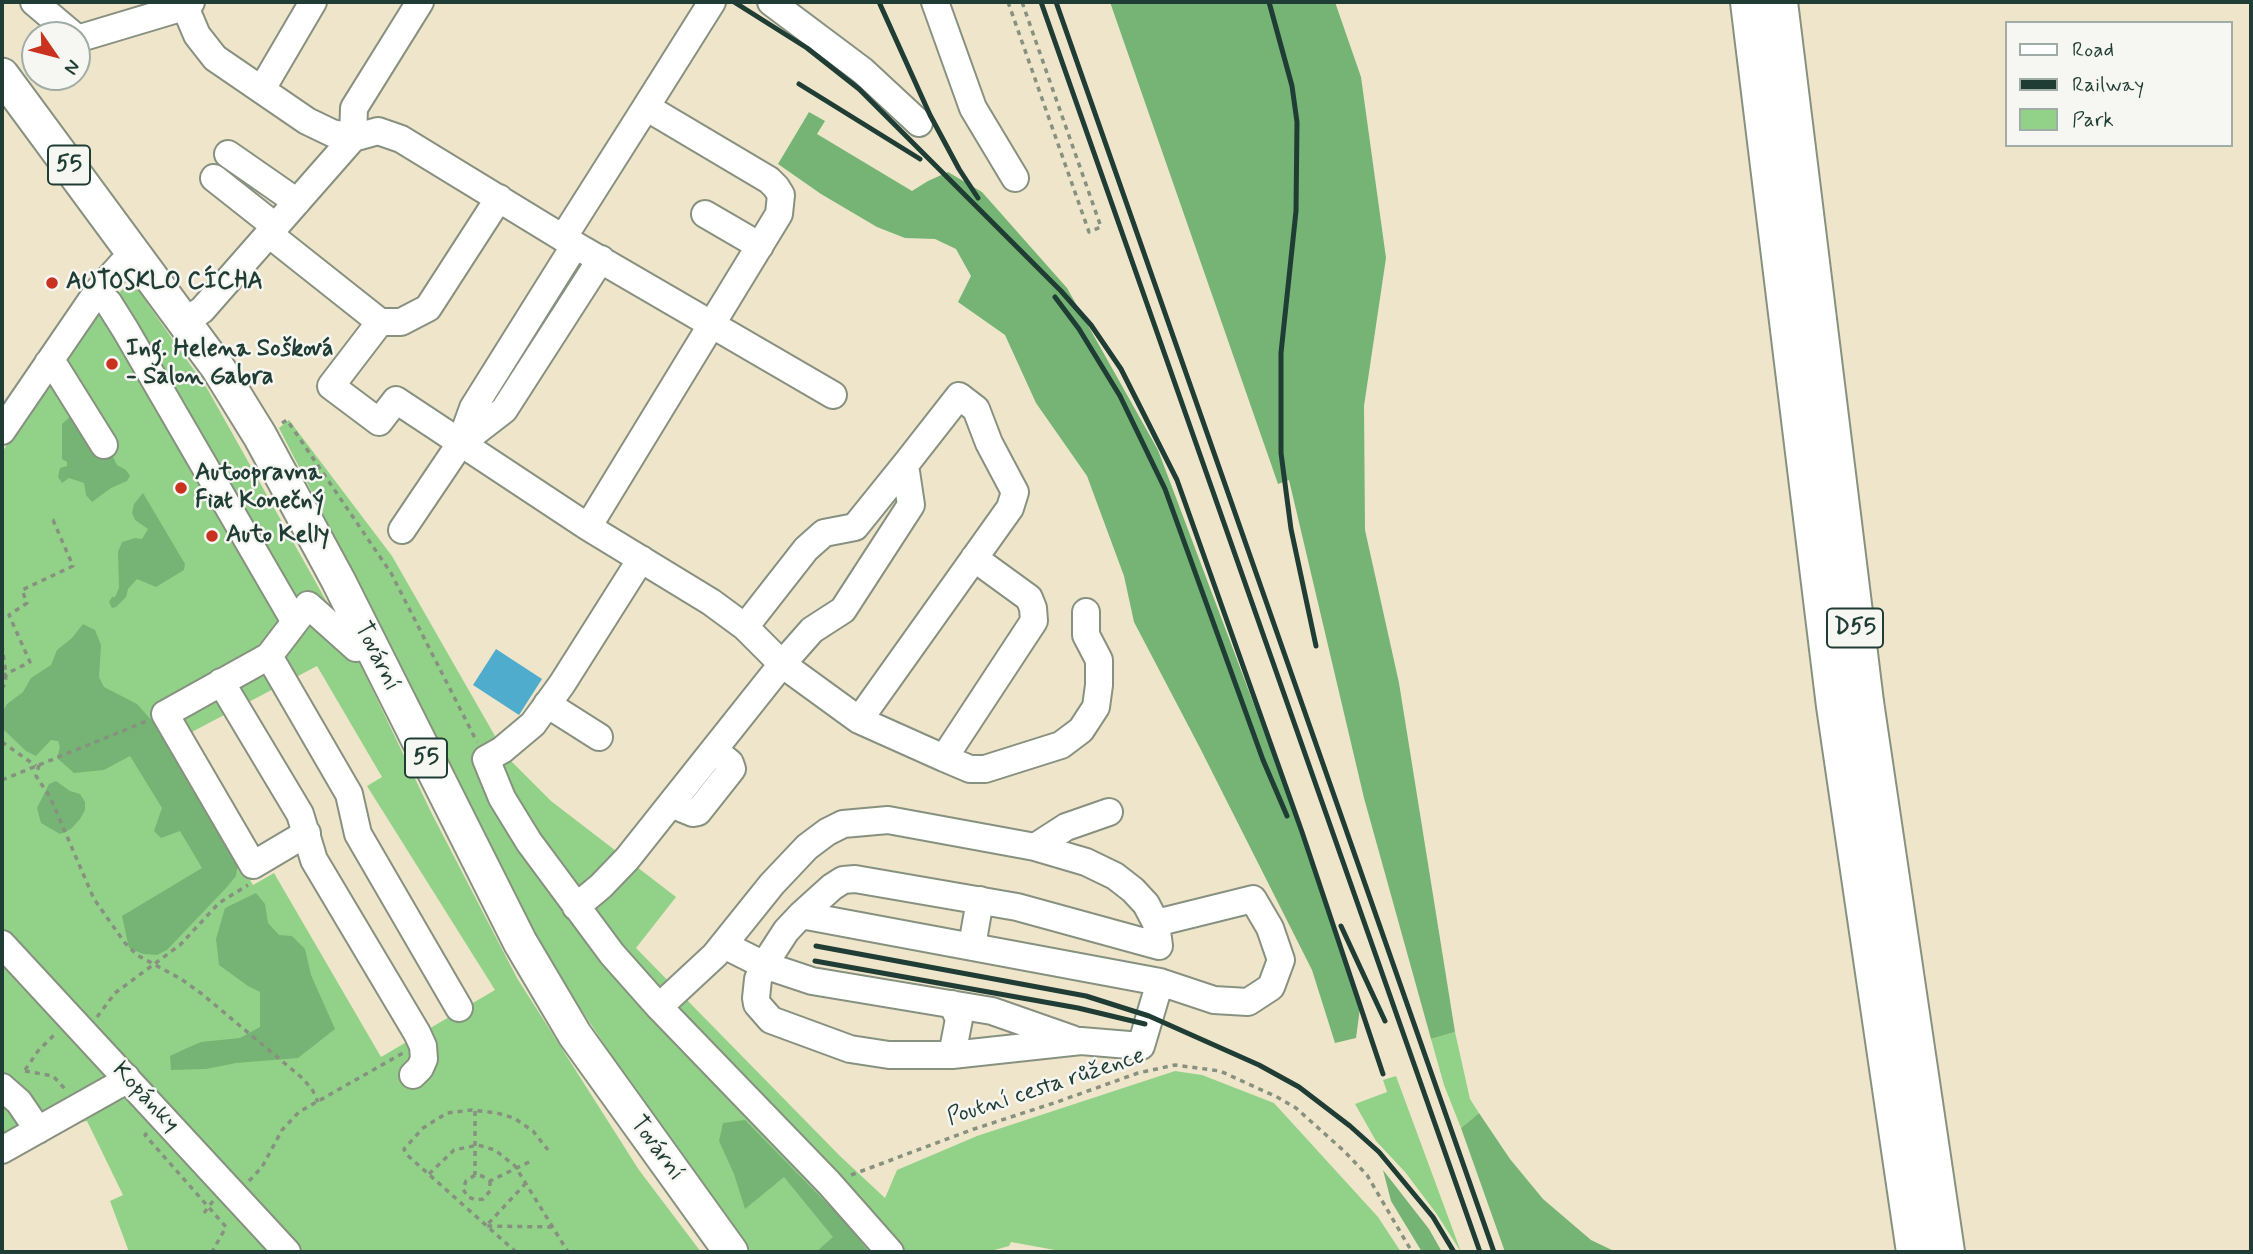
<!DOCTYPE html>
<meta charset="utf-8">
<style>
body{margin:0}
#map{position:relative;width:2253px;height:1254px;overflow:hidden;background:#efe5cb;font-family:Mynerve,sans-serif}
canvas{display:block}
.frame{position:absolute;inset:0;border:4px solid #1f3d34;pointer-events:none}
.legend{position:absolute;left:2005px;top:21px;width:228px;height:126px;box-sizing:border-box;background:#f6f6f2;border:2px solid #a0aca6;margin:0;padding:9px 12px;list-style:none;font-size:21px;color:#1f3d34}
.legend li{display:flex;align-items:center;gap:14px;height:35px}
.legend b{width:35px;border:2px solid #a0aca6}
.north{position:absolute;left:21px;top:21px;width:70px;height:70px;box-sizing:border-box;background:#f6f6f2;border:2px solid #a0aca6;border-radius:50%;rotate:125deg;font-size:19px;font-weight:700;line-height:28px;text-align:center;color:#1f3d34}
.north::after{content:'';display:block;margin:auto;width:24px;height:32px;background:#c8321e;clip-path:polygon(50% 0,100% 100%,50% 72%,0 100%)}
</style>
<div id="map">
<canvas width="2253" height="1254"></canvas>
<div class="frame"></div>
<ul class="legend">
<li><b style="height:9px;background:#fff"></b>Road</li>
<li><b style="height:9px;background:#1f3d34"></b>Railway</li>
<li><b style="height:19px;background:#92d288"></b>Park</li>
</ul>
<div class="north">N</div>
</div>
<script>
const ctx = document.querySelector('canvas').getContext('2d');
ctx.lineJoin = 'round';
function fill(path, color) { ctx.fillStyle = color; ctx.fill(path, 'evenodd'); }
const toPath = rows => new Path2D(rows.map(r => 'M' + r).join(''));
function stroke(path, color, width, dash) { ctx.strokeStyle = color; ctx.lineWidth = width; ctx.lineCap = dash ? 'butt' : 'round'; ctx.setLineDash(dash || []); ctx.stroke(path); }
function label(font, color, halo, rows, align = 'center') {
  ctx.font = font + ' Mynerve,sans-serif'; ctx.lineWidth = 5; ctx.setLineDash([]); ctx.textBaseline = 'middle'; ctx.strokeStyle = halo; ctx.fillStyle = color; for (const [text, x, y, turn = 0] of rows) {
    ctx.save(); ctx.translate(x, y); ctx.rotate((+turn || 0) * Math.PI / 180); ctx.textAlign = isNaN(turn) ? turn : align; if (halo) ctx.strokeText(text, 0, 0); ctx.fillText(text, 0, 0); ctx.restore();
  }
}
const green = toPath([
 [123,289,138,290,208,390,352,647,432,814,517,978,639,1170,701,1252,129,1252,110,1201,123,1195,87,1121,2,1134,2,452,98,312],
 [317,666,382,777,367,786,495,990,381,1057,274,873,253,885,171,743],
 [289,420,392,556,507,757,551,801,676,897,636,948,840,1156,885,1198,897,1170,977,1136,1175,1071,1202,1075,1274,1103,1378,1217,1401,1252,1066,1252,1011,1242,1009,1246,987,1252,751,1252,641,1100,555,970,522,911,371,607,279,428],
 [1455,1032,1470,1099,1479,1113,1461,1128,1444,1085,1431,1039],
 [1396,1076,1454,1233,1461,1252,1436,1213,1405,1172,1376,1141,1355,1104,1387,1092,1383,1080]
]);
const forest = toPath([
 [1110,2,1335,2,1361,77,1386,258,1364,406,1365,530,1399,683,1455,1032,1431,1039,1364,798,1289,480,1278,484],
 [809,112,825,121,817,134,912,191,928,181,948,172,982,192,1067,288,1158,450,1302,832,1360,1008,1356,1038,1335,1043,1312,970,1200,748,1134,622,1124,576,1087,476,1036,403,1005,335,958,302,971,276,956,249,935,239,905,238,877,227,821,194,778,164],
 [71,416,110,451,117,465,126,470,130,476,127,481,111,488,92,502,86,495,84,483,69,478,62,483,58,477,60,468,67,466,67,462,62,459,62,424],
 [143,493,185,564,184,570,156,587,137,579,128,589,126,597,116,607,112,608,109,602,112,597,115,597,119,588,118,552,122,542,135,538,142,539,148,529,135,520,132,513,134,504],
 [83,624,95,630,101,645,99,677,104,687,137,704,162,732,238,863,236,876,226,888,167,950,157,955,143,954,129,948,122,916,202,868,180,831,161,838,154,831,162,808,130,756,104,770,74,773,57,758,60,747,58,741,51,740,36,756,26,751,2,728,2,713,7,704,23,692,31,678,51,665,57,650,72,638],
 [56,781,70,791,80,794,85,802,85,810,80,819,71,829,60,834,41,823,37,808,49,784],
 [256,893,265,904,268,923,279,935,292,936,305,949,311,975,335,1029,298,1058,236,1063,206,1069,171,1070,170,1056,187,1048,201,1042,240,1038,260,1027,260,992,248,986,219,965,216,939,225,908],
 [1479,1113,1510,1159,1543,1199,1591,1240,1616,1252,1505,1252,1461,1128],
 [745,1120,846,1223,869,1252,816,1252,833,1237,784,1177,745,1209,734,1174,719,1141,723,1123],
 [1383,1170,1429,1229,1442,1252,1422,1252,1391,1201]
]);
const water = toPath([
 [496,649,542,679,519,715,473,685]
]);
const path = toPath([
 [1008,2,1089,232,1101,227,1022,2],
 [282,423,287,420,391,573,477,742],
 [2,645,6,675,5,684,2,688],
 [2,676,30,662,9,615,27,603,22,590,73,566,53,520,50,520],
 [2,742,36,766],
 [39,765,36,776,50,797,94,899,125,943,137,955,181,979,202,994,301,1077,312,1089,318,1102],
 [2,780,147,721],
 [97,1017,115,993,180,945,219,903,248,885],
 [25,1070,38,1051,57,1032],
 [25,1071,53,1076,66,1090],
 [475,1111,475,1175],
 [147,1133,145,1135,226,1227,212,1252],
 [429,1174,454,1150,478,1145,495,1150,515,1166,568,1252],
 [851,1175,974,1129,1057,1102,1138,1073,1175,1065,1220,1071,1277,1097,1296,1108,1344,1151,1367,1175,1412,1252],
 [249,1181,262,1167,282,1130,299,1112,403,1053],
 [490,1181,490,1191,483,1199,476,1200,468,1197,463,1189,466,1181,475,1175,482,1176,490,1181,531,1161],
 [526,1183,486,1226,552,1227],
 [204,1213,213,1201],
 [516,1252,406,1154,404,1149,423,1128,447,1113,472,1110,497,1113,514,1118,533,1131,548,1150]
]);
const minor = toPath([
 [34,2,73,35],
 [183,2,197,35,215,58,307,121,332,133,353,138,378,131,401,139,563,238,833,395],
 [771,2,863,71,919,123],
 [935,2,973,108,1015,178],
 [77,39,184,7,191,2],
 [262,89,313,2],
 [646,107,712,2],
 [228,154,297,202],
 [214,178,276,227],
 [705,214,760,246],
 [269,234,380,322,331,386,379,422,396,400,588,527,711,602,745,627,782,664,859,720,944,758,1034,621,1033,608,1029,598,974,558],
 [563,238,646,107,769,180,776,187,781,195,779,214,588,527],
 [97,292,108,302,125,329,295,622],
 [185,321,202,310,353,138,354,108,420,2],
 [380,322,401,322,428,308,499,198],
 [48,363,56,368,104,445],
 [2,431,97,292,122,264,136,254],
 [460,444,473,408,575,245],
 [402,530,460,444,504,410,601,259],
 [641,559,562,684,533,724,502,750,486,759,502,798,529,842,612,954,659,1007,829,1183,890,1252],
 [745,627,806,549,824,533,855,527,905,465],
 [269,656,349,794,358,834,459,1008],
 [221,682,300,814,314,860,417,1033,423,1046,424,1059,420,1068,413,1075],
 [547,704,599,737],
 [944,758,970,769,985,769,1061,745,1081,730,1096,707,1099,685,1099,660,1086,635,1086,612],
 [671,804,693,813,698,812,732,769,730,763,714,750],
 [307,833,253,865,165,714,269,656,308,605,356,648,348,619],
 [1035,847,1066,827,1109,812],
 [576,907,601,886,627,859,782,664,812,630,843,610,911,505,905,465,959,396,976,409,989,443,1015,492,1010,508,859,720],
 [1156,923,1253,899,1270,928,1281,960,1271,987,1248,1002,1214,1000,1160,982],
 [2,944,287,1252],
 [724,945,764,965,812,981,992,1011,1072,1039],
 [972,946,980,900],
 [659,1007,715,955,772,884,807,847,827,832,843,824,888,820,1035,847,1086,862,1115,876,1133,890,1146,904,1156,923,1159,946,1017,907,855,879,843,880,832,887,801,915,786,931,764,965,758,979,756,998,757,1004,771,1020,850,1049,889,1055,952,1055,1081,1041,1141,1046,1160,982,801,915],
 [952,1055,959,1019,952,1004],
 [2,1087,19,1102,38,1130],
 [2,1150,116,1086,126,1077]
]);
const major = toPath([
 [2,75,218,368,260,436,338,580,520,942,575,1035,731,1252]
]);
const highway = toPath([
 [1750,2,1836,706,1916,1252],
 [1778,2,1864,702,1945,1252]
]);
const rail = toPath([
 [734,2,807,48,859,89,1061,291,1091,325,1121,369,1177,480,1302,832,1383,1074],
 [879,2,930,115,959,169,978,198],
 [1041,2,1480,1252],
 [1056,2,1494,1252],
 [1269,2,1292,86,1297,122,1296,211,1281,353,1281,453,1291,529,1316,646],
 [799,84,920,159],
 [1055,297,1079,329,1120,396,1165,489,1263,760,1287,816],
 [1341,926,1385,1021],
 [816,946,1086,996,1149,1016,1259,1065,1299,1087,1350,1126,1379,1152,1433,1217,1454,1252],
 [815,961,1078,1008,1145,1024]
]);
const markers = [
 [52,283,7,"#c8321e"],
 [112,364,7,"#c8321e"],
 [181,488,7,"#c8321e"],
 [212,536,7,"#c8321e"]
];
const shields = [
 [69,165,42],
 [1855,628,56],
 [426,758,42]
];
const shieldNames = [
 ["55",69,165],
 ["D55",1855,628],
 ["55",426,758]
];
const poiNames = [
 ["AUTOSKLO CÍCHA",66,283],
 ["Ing. Helena Sošková",126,350],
 ["- Salon Gabra",126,378],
 ["Autoopravna",195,474],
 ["Fiat Konečný",195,502],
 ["Auto Kelly",226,536]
];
const streetNames = [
 ["Tovární",376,657,64],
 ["Poutní cesta růžence",1046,1088,-18],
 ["Kopánky",145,1098,47],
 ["Tovární",656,1149,54]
];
fill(green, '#92d288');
fill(forest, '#75b474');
fill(water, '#4faccd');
stroke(minor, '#879180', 30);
stroke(major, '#879180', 37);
stroke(highway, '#879180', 42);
stroke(path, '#879180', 3.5, [5, 5]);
stroke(minor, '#fff', 26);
stroke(major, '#fff', 33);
stroke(highway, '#fff', 38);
stroke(rail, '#1f3d34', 5);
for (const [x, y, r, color] of markers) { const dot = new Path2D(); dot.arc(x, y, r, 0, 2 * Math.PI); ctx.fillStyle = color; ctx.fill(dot); stroke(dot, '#f6f6f2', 2.5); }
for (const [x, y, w] of shields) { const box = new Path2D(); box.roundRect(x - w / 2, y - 19.5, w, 39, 5); ctx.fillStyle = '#f6f6f2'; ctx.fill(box); stroke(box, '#1f3d34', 2); }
label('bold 23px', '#1f3d34', null, shieldNames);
label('bold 24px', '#1f3d34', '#f6f6f2', poiNames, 'left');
label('24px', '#1f3d34', '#f6f6f2', streetNames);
</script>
